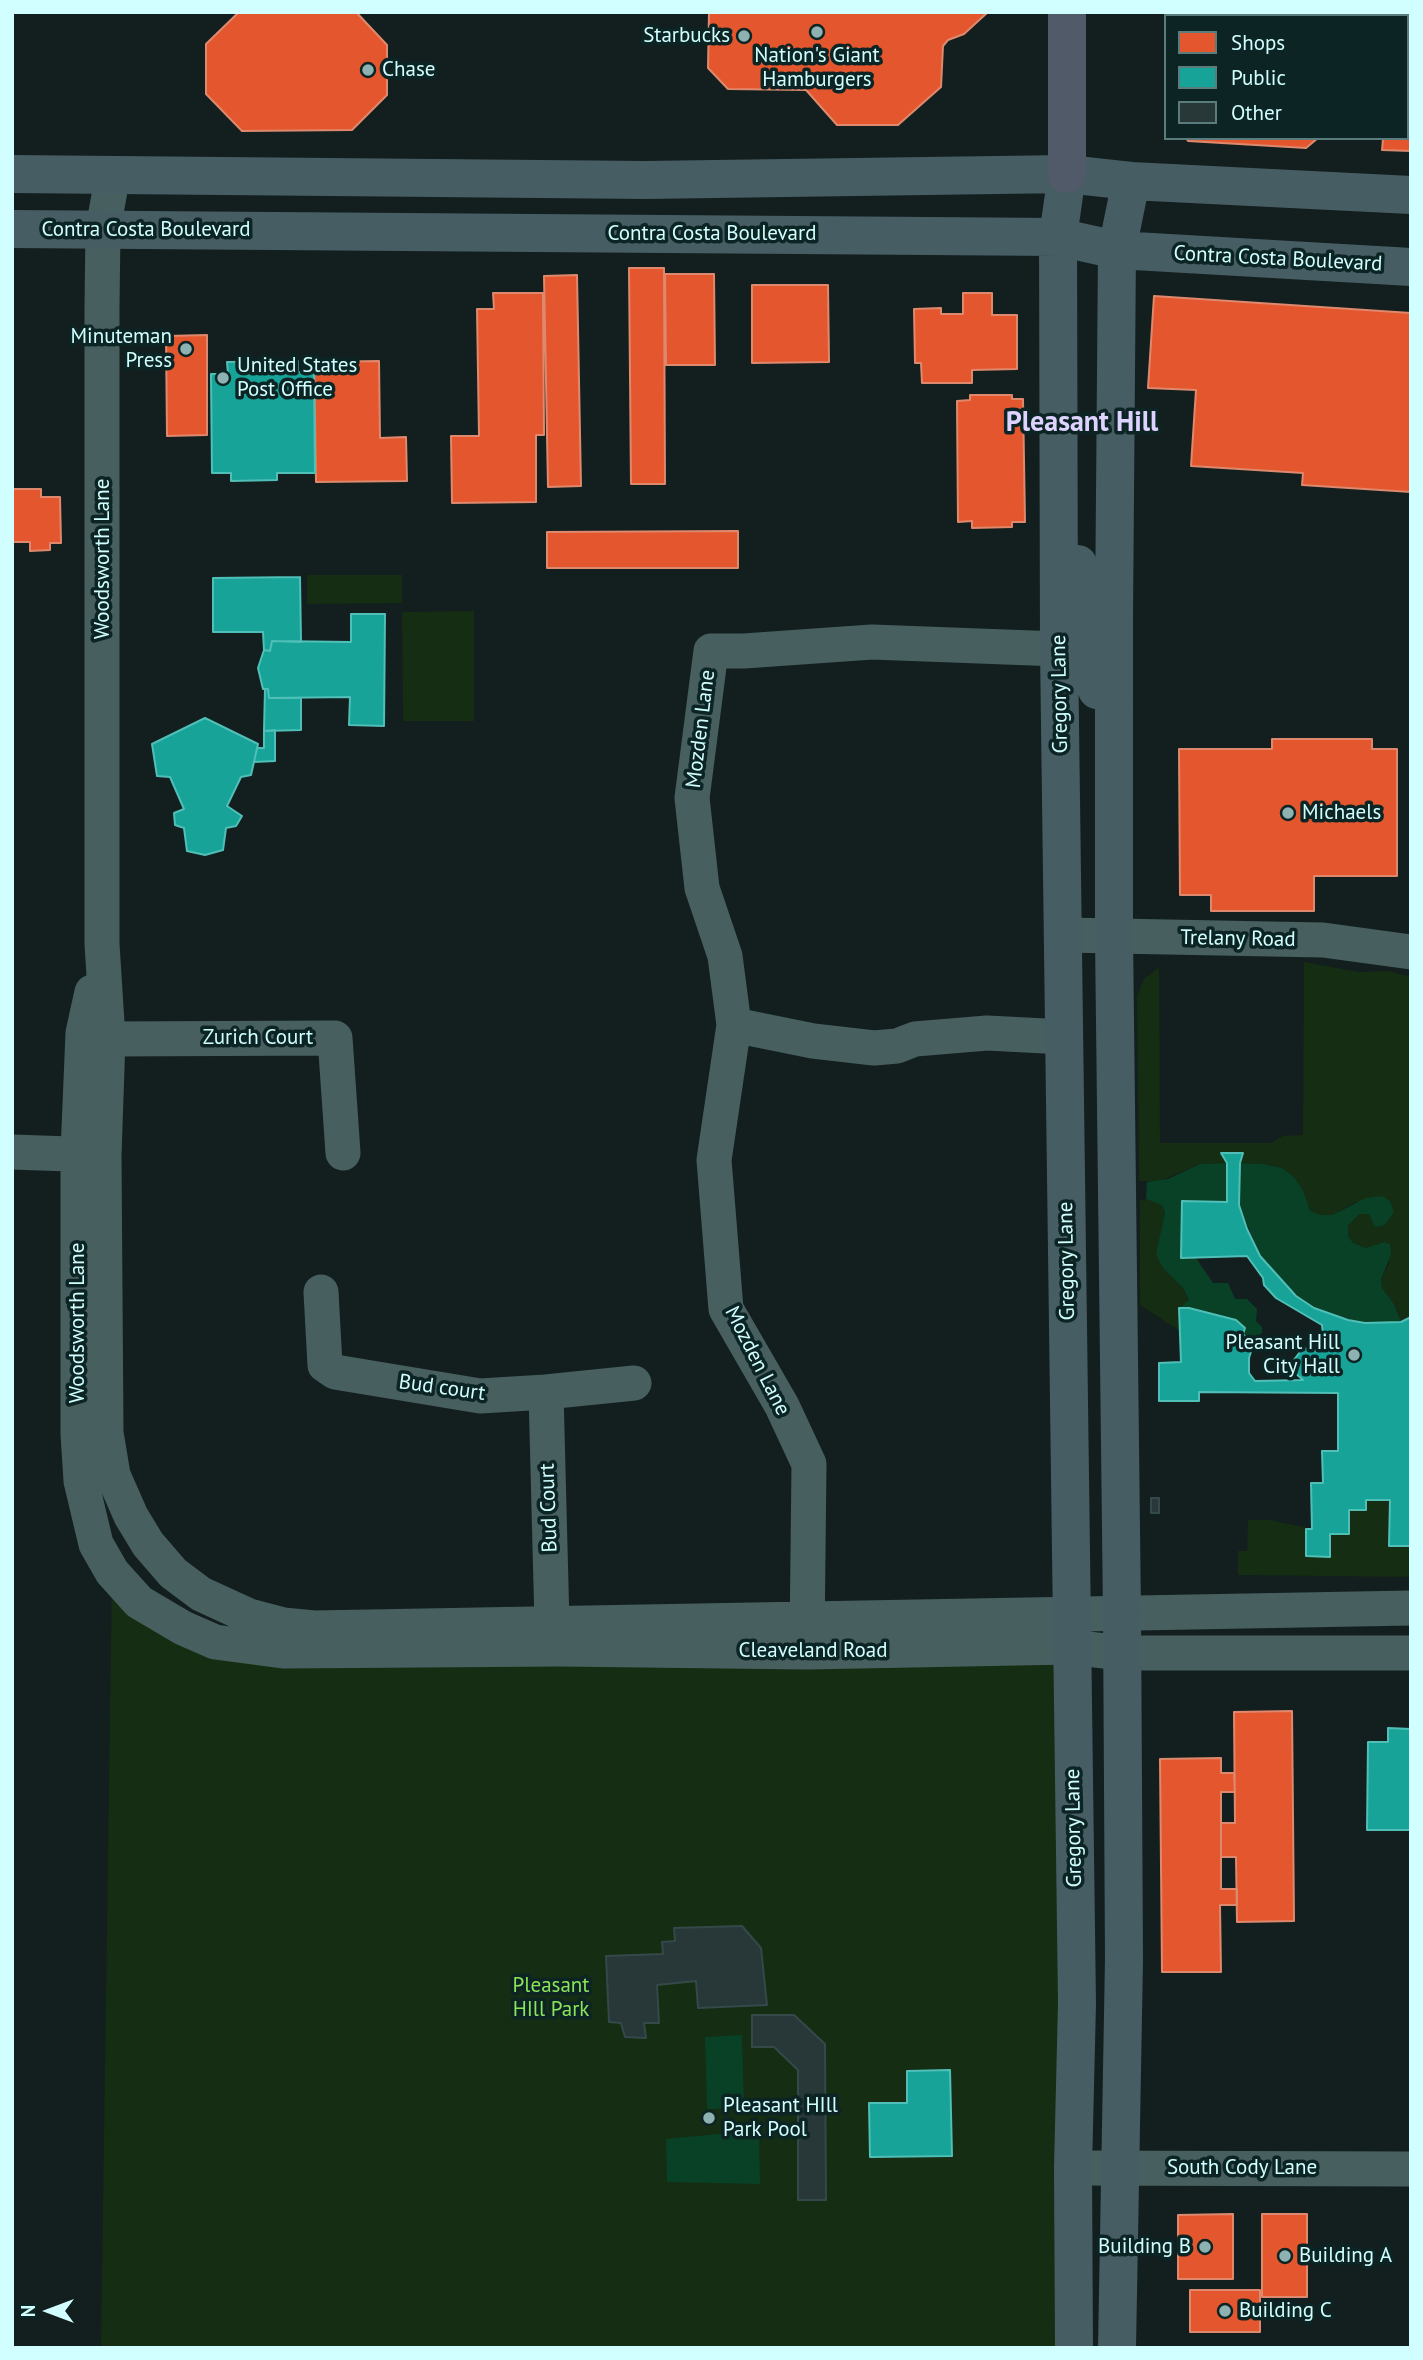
<!DOCTYPE html>
<style>
body{margin:0}
#map{position:relative;width:1423px;height:2360px;overflow:hidden;background:#131f1f;font-family:"PT Sans",sans-serif}
canvas{display:block}
.frame{position:absolute;inset:0;border:14px solid #d1ffff;pointer-events:none}
.legend{position:absolute;left:1164px;top:14px;width:245px;height:126px;box-sizing:border-box;background:#0d2425;border:2px solid #5b7c7c;margin:0;padding:9px 12px;list-style:none;font-size:21px;color:#d1ffff}
.legend li{display:flex;align-items:center;gap:14px;height:35px}
.legend b{width:35px;border:2px solid #5b7c7c}
.north{position:absolute;left:14px;top:2276px;width:70px;height:70px;-webkit-text-stroke:5px #0d2425;paint-order:stroke;rotate:270deg;font-size:19px;font-weight:700;line-height:28px;text-align:center;color:#d1ffff}
.north::after{content:'';display:block;margin:auto;width:24px;height:32px;background:#d1ffff;clip-path:polygon(50% 0,100% 100%,50% 72%,0 100%)}
</style>
<div id="map">
<canvas width="1423" height="2360"></canvas>
<div class="frame"></div>
<ul class="legend">
<li><b style="height:19px;background:#e4572e"></b>Shops</li>
<li><b style="height:19px;background:#17a398"></b>Public</li>
<li><b style="height:19px;background:#283738"></b>Other</li>
</ul>
<div class="north">N</div>
</div>
<script>
const ctx = document.querySelector('canvas').getContext('2d');
ctx.lineJoin = 'round';
function fill(path, color) { ctx.fillStyle = color; ctx.fill(path, 'evenodd'); }
const toPath = rows => new Path2D(rows.map(r => 'M' + r).join(''));
function stroke(path, color, width, dash) { ctx.strokeStyle = color; ctx.lineWidth = width; ctx.lineCap = dash ? 'butt' : 'round'; ctx.setLineDash(dash || []); ctx.stroke(path); }
function label(font, color, halo, rows, align = 'center') {
  ctx.font = font + ' "PT Sans",sans-serif'; ctx.lineWidth = 7; ctx.setLineDash([]); ctx.textBaseline = 'middle'; ctx.strokeStyle = halo; ctx.fillStyle = color; for (const [text, x, y, turn = 0] of rows) {
    ctx.save(); ctx.translate(x, y); ctx.rotate((+turn || 0) * Math.PI / 180); ctx.textAlign = isNaN(turn) ? turn : align; if (halo) ctx.strokeText(text, 0, 0); ctx.fillText(text, 0, 0); ctx.restore();
  }
}
const green = toPath([
 [307,575,402,575,402,603,307,604],
 [474,611,474,721,403,721,402,612],
 [1304,962,1358,972,1388,971,1411,977,1411,1317,1401,1322,1394,1304,1382,1288,1381,1280,1389,1263,1384,1242,1366,1248,1353,1243,1348,1236,1348,1226,1359,1214,1369,1214,1385,1225,1356,1202,1332,1215,1321,1215,1310,1211,1303,1190,1294,1177,1282,1168,1263,1164,1240,1163,1242,1153,1222,1153,1227,1163,1200,1164,1160,1181,1139,1181,1137,996,1144,979,1159,967,1160,1143,1271,1143,1283,1136,1303,1135],
 [1146,1199,1156,1201,1162,1205,1165,1213,1161,1234,1163,1268,1184,1289,1189,1300,1180,1331,1140,1305,1140,1200],
 [1366,1500,1390,1500,1389,1545,1411,1546,1411,1577,1238,1575,1238,1551,1247,1551,1248,1520,1270,1520,1312,1529,1306,1530,1306,1556,1330,1557,1330,1534,1349,1534,1349,1510,1365,1510],
 [112,1572,183,1628,1071,1647,1074,2348,101,2348]
]);
const water = toPath([
 [1227,1163,1227,1202,1182,1202,1181,1257,1196,1258,1213,1283,1228,1283,1235,1299,1247,1299,1257,1309,1256,1321,1262,1327,1262,1333,1250,1342,1243,1334,1245,1327,1236,1320,1189,1308,1179,1308,1189,1300,1184,1289,1163,1268,1156,1254,1165,1213,1162,1205,1146,1199,1147,1182,1168,1179,1200,1164],
 [1240,1163,1263,1164,1282,1168,1294,1177,1303,1190,1310,1211,1321,1215,1332,1215,1366,1198,1382,1196,1390,1201,1394,1212,1385,1225,1375,1227,1369,1214,1359,1214,1348,1226,1348,1236,1353,1243,1366,1248,1384,1242,1390,1244,1391,1254,1381,1280,1382,1288,1394,1304,1401,1322,1365,1323,1331,1315,1314,1308,1296,1296,1274,1274,1260,1256,1239,1205],
 [742,2035,744,2108,707,2109,705,2037],
 [759,2130,760,2184,667,2182,666,2139]
]);
const shops = toPath([
 [239,12,356,12,387,45,387,95,352,130,242,131,206,94,206,44,239,12],
 [712,12,988,12,964,34,948,40,943,46,941,87,898,125,837,125,806,90,728,89,708,68,709,13,712,12],
 [1407,95,1411,96,1411,151,1382,150,1383,139,1364,138,1407,138,1407,95],
 [1186,138,1318,138,1306,148,1188,141,1186,138],
 [629,268,664,268,665,484,631,484,629,268],
 [665,274,714,274,715,365,666,365,665,274],
 [577,275,581,486,548,487,544,276,577,275],
 [752,285,828,285,829,362,752,363,752,285],
 [493,293,543,293,544,435,536,435,536,502,452,503,451,436,479,436,477,309,494,309,493,293],
 [963,293,992,293,992,315,1017,315,1017,369,972,370,972,383,922,383,921,363,915,363,914,309,941,308,941,314,963,314,963,293],
 [1154,296,1411,313,1411,492,1302,485,1303,473,1191,466,1196,390,1148,388,1154,296],
 [207,335,207,435,167,436,166,336,207,335],
 [379,361,380,438,406,437,407,481,316,482,314,362,379,361],
 [970,395,1012,395,1012,399,1023,399,1025,522,1012,522,1012,527,972,528,972,521,958,522,957,401,970,400,970,395],
 [12,489,41,489,41,497,60,497,61,543,50,543,50,550,30,551,30,542,12,542,12,489],
 [738,531,738,568,547,568,547,532,738,531],
 [1272,739,1372,739,1372,749,1397,749,1397,876,1314,876,1314,911,1211,911,1211,895,1180,895,1179,749,1272,749,1272,739],
 [1292,1711,1294,1921,1237,1922,1236,1857,1221,1857,1221,1823,1235,1823,1234,1712,1292,1711],
 [1221,1758,1221,1773,1234,1773,1235,1792,1221,1792,1221,1889,1237,1889,1237,1905,1220,1905,1221,1972,1162,1972,1160,1759,1221,1758],
 [1233,2214,1233,2279,1178,2279,1178,2215,1233,2214],
 [1262,2214,1307,2214,1307,2297,1262,2297,1262,2214],
 [1190,2290,1260,2290,1260,2332,1190,2332,1190,2290]
]);
const public = toPath([
 [298,361,298,372,314,372,315,473,277,473,277,480,231,481,231,473,212,473,211,374,228,374,227,362,298,361],
 [300,577,301,642,272,641,270,651,264,650,263,632,213,632,213,578,300,577],
 [351,614,385,614,384,726,349,725,350,697,269,698,268,689,263,689,258,668,264,650,270,651,272,641,351,642,351,614],
 [265,689,268,689,269,698,301,698,301,730,264,731,265,689],
 [205,718,258,744,251,775,241,777,227,806,242,816,236,826,226,828,223,850,205,855,187,851,184,828,175,825,174,813,184,809,170,777,157,776,152,744,205,718],
 [275,730,275,761,254,762,257,748,264,748,264,731,275,730],
 [1221,1153,1243,1153,1240,1163,1239,1205,1247,1229,1260,1256,1296,1296,1314,1308,1348,1320,1365,1323,1401,1322,1411,1317,1411,1546,1389,1546,1390,1500,1366,1500,1366,1510,1349,1510,1349,1534,1330,1534,1330,1557,1306,1556,1306,1529,1312,1529,1311,1483,1323,1483,1322,1451,1338,1451,1338,1393,1199,1392,1199,1401,1159,1401,1159,1363,1181,1362,1179,1308,1189,1308,1236,1320,1245,1328,1243,1334,1253,1345,1249,1358,1249,1373,1255,1381,1303,1380,1294,1372,1290,1365,1303,1348,1317,1351,1323,1334,1322,1325,1276,1298,1264,1285,1263,1278,1247,1256,1181,1258,1182,1201,1227,1202,1227,1163,1221,1153],
 [1388,1728,1411,1729,1411,1830,1367,1830,1368,1742,1388,1742,1388,1728],
 [950,2070,952,2156,870,2157,869,2103,907,2103,907,2071,950,2070]
]);
const building = toPath([
 [1151,1498,1159,1498,1159,1513,1151,1513,1151,1498],
 [742,1926,761,1948,767,2005,698,2008,696,1981,657,1985,659,2023,644,2023,646,2038,625,2037,621,2023,609,2022,606,1956,663,1954,662,1942,675,1941,674,1928,742,1926],
 [752,2015,794,2015,825,2044,826,2200,798,2200,798,2070,774,2047,752,2047,752,2015]
]);
const minor = toPath([
 [113,174,103,229,102,307,102,944,108,1039,104,1155,106,1433,113,1475,131,1516,148,1544,173,1573,201,1594,249,1616,283,1625,314,1628,1411,1608],
 [1064,935,1323,940,1411,952],
 [92,992,83,1033,78,1153,78,1434,81,1481,96,1544,112,1572,139,1602,183,1628,215,1642,283,1651,560,1649,807,1652,1071,1647,1121,1653,1411,1653],
 [734,1025,813,1041,874,1048,897,1046,915,1039,987,1033,1065,1037],
 [108,1039,335,1038,343,1153],
 [12,1152,100,1155],
 [321,1292,325,1365,335,1372,480,1396,546,1392,634,1383],
 [546,1392,552,1624],
 [807,1642,809,1464,782,1406,726,1309,714,1160,734,1025,725,956,702,888,692,798,711,651,744,651,872,642,1059,649],
 [1073,2168,1411,2169]
]);
const major = toPath([
 [12,174,645,180,1067,174,1131,181,1411,195],
 [1067,174,1058,237,1059,649,1077,2003,1073,2168,1074,2348],
 [12,229,1058,237,1117,250,1411,267],
 [1078,564,1085,589,1088,660,1097,690],
 [1117,2348,1124,1959,1122,1613,1114,937,1114,616,1117,250,1131,181]
]);
const highway = toPath([
 [1067,174,1067,12]
]);
const markers = [
 [817,32,7,"#8eb1b1"],
 [744,36,7,"#8eb1b1"],
 [368,70,7,"#8eb1b1"],
 [186,349,7,"#8eb1b1"],
 [223,378,7,"#8eb1b1"],
 [1288,813,7,"#8eb1b1"],
 [1354,1355,7,"#8eb1b1"],
 [709,2118,7,"#8eb1b1"],
 [1205,2247,7,"#8eb1b1"],
 [1285,2256,7,"#8eb1b1"],
 [1225,2311,7,"#8eb1b1"]
];
const poiNames = [
 ["Starbucks",730,36,"right"],
 ["Nation's Giant",817,56,"center"],
 ["Hamburgers",817,80,"center"],
 ["Chase",382,70],
 ["Minuteman",172,337,"right"],
 ["Press",172,361,"right"],
 ["United States",237,366],
 ["Post Office",237,390],
 ["Michaels",1302,813],
 ["Pleasant Hill",1340,1343,"right"],
 ["City Hall",1340,1367,"right"],
 ["Pleasant HIll",723,2106],
 ["Park Pool",723,2130],
 ["Building B",1191,2247,"right"],
 ["Building A",1299,2256],
 ["Building C",1239,2311]
];
const streetNames = [
 ["Contra Costa Boulevard",146,230],
 ["Contra Costa Boulevard",712,234],
 ["Contra Costa Boulevard",1278,259,3],
 ["Woodsworth Lane",103,559,-90],
 ["Gregory Lane",1060,694,-91],
 ["Mozden Lane",701,729,-83],
 ["Trelany Road",1238,939,1],
 ["Zurich Court",258,1038],
 ["Gregory Lane",1067,1261,-91],
 ["Woodsworth Lane",78,1323,-90],
 ["Mozden Lane",757,1361,63],
 ["Bud court",442,1388,8],
 ["Bud Court",549,1508,-92],
 ["Cleaveland Road",813,1651],
 ["Gregory Lane",1074,1828,-91],
 ["South Cody Lane",1242,2168]
];
const parkNames = [
 ["Pleasant",551,1986],
 ["HIll Park",551,2010]
];
const districtNames = [
 ["Pleasant Hill",1082,423]
];
fill(green, '#152d12');
fill(water, '#084126');
fill(shops, '#e4572e');
stroke(shops, '#de896d', 2);
fill(public, '#17a398');
stroke(public, '#4fbfb7', 2);
fill(building, '#283738');
stroke(building, '#34494a', 2);
stroke(minor, '#47605f', 35);
stroke(major, '#475d64', 38);
stroke(highway, '#515a69', 38);
for (const [x, y, r, color] of markers) { const dot = new Path2D(); dot.arc(x, y, r, 0, 2 * Math.PI); ctx.fillStyle = color; ctx.fill(dot); stroke(dot, '#0d2425', 2.5); }
label('21px', '#d1ffff', '#0d2425', poiNames, 'left');
label('21px', '#d1ffff', '#0d2425', streetNames);
label('21px', '#8be557', '#0d2425', parkNames);
label('bold 28px', '#ded3ff', '#0d2425', districtNames);
</script>
